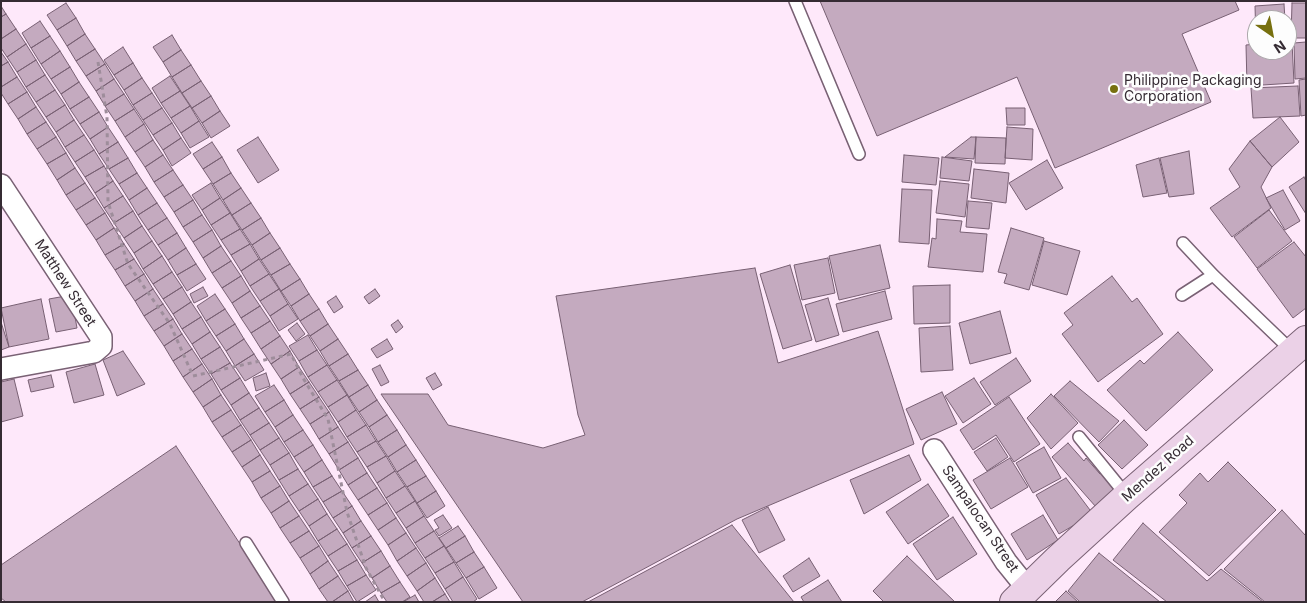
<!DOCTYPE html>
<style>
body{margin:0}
#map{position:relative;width:1307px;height:603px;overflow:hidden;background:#fee8fa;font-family:Inter,sans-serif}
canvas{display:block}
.frame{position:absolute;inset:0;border:2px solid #352b33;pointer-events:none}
.north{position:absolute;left:1247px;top:10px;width:50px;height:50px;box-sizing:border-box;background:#fdfdfd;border:1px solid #ada9ac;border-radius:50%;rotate:147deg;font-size:14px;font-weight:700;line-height:20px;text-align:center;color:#352b33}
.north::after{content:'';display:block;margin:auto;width:18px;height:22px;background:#77700f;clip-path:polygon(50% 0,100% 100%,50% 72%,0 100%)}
</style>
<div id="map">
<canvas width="1307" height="603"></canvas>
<div class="frame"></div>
<div class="north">N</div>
</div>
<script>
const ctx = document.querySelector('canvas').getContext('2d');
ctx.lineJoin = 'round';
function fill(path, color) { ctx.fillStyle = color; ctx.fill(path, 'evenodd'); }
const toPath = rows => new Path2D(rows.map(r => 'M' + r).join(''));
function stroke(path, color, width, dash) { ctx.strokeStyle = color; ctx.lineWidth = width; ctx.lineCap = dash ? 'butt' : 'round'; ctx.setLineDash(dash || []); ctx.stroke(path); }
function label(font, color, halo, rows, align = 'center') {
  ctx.font = font + ' Inter,sans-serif'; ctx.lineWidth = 5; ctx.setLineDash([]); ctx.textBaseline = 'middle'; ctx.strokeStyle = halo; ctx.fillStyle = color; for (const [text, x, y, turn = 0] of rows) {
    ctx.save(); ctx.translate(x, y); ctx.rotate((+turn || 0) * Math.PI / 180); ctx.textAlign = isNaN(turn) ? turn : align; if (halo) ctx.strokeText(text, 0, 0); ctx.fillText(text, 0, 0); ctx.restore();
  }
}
const building = toPath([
 [820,1,1235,1,1239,10,1182,34,1211,102,1055,168,1017,77,877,136,820,1],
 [66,3,76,18,57,30,47,15,66,3],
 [1292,3,1306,3,1306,38,1291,38,1292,3],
 [1284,4,1285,20,1257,20,1256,42,1255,6,1284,4],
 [1,6,6,14,1,17,1,6],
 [6,14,16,29,1,39,1,17,6,14],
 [76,18,85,34,67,46,57,30,76,18],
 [40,21,50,36,31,48,22,33,40,21],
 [16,29,26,44,7,57,1,48,1,39,16,29],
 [85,34,95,49,76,61,67,46,85,34],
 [172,35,181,50,163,62,153,47,172,35],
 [50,36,60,51,41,64,31,48,50,36],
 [1292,42,1294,83,1247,86,1246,45,1257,44,1257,50,1287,50,1287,43,1292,42],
 [1306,42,1306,78,1295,79,1294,43,1306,42],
 [26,44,36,60,17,72,7,57,26,44],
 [123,47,133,63,114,75,104,60,123,47],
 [95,49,105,64,86,76,76,61,95,49],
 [181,50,191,65,172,77,163,62,181,50],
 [60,51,70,67,51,79,41,64,60,51],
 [1,52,8,62,1,66,1,52],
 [36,60,45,75,26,87,17,72,36,60],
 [8,62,17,77,1,87,1,66,8,62],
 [133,63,142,78,124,90,114,75,133,63],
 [105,64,114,79,96,91,86,76,105,64],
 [191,65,201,81,182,93,172,77,191,65],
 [70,67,79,82,61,94,51,79,70,67],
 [45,75,55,90,36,102,26,87,45,75],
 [170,76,180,91,161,103,152,88,170,76],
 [17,77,27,92,8,104,1,93,1,87,17,77],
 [142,78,152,93,133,105,124,90,142,78],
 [114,79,124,94,105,106,96,91,114,79],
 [1306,79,1306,115,1301,116,1299,80,1306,79],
 [201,81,211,96,192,108,182,93,201,81],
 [79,82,89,97,70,109,61,94,79,82],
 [1298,86,1300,116,1253,118,1251,88,1298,86],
 [55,90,65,105,46,117,36,102,55,90],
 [180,91,190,106,171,118,161,103,180,91],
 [27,92,36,107,18,119,8,104,27,92],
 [152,93,162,108,143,120,133,105,152,93],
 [124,94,134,109,115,121,105,106,124,94],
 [211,96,220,111,202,123,192,108,211,96],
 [89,97,99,112,80,124,70,109,89,97],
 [65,105,74,120,56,132,46,117,65,105],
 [190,106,199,121,181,133,171,118,190,106],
 [36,107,46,122,27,134,18,119,36,107],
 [162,108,172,123,153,135,143,120,162,108],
 [1006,108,1025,108,1025,125,1007,125,1006,108],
 [134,109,144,124,125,137,115,121,134,109],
 [220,111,230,126,211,138,202,123,220,111],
 [99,112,108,127,90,139,80,124,99,112],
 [1280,117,1299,142,1272,167,1250,141,1280,117],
 [74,120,84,135,65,147,56,132,74,120],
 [199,121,209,137,190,148,181,133,199,121],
 [46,122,56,137,37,149,27,134,46,122],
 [172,123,181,138,163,150,153,135,172,123],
 [144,124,153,140,135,152,125,137,144,124],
 [108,127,118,142,99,154,90,139,108,127],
 [1007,127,1033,129,1032,160,1005,158,1007,127],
 [84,135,94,150,75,162,65,147,84,135],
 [56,137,66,153,47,164,37,149,56,137],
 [258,137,279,170,258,183,237,150,258,137],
 [971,137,976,137,974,159,945,157,971,137],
 [976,137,1006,138,1005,164,975,163,976,137],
 [181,138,191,153,172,166,163,150,181,138],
 [153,140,163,155,145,167,135,152,153,140],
 [1250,141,1272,167,1261,187,1271,208,1232,237,1210,208,1240,187,1229,169,1250,141],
 [118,142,128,158,109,169,99,154,118,142],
 [212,142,222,157,203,169,193,154,212,142],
 [94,150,104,166,85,177,75,162,94,150],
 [1189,151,1194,194,1169,197,1160,158,1189,151],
 [66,153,75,168,57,180,47,164,66,153],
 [163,155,173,170,154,182,145,167,163,155],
 [904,155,939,158,936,185,902,182,904,155],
 [222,157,231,173,213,184,203,169,222,157],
 [942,157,972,161,969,181,940,178,942,157],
 [128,158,137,173,119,184,109,169,128,158],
 [1159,158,1167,193,1143,197,1136,165,1159,158],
 [1047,160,1063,188,1026,210,1009,183,1047,160],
 [104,166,113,181,95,193,85,177,104,166],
 [75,168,85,183,66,195,57,180,75,168],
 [974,169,1009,173,1006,203,971,198,974,169],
 [173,170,183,185,164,197,154,182,173,170],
 [137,173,147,188,129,200,119,184,137,173],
 [231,173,241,188,223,200,213,184,231,173],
 [1304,177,1306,181,1306,214,1289,187,1304,177],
 [113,181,123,196,104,208,95,193,113,181],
 [940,181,969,184,965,217,936,213,940,181],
 [85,183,95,198,76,210,66,195,85,183],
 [211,183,220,198,202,210,192,195,211,183],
 [183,185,193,200,174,212,164,197,183,185],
 [147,188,157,203,138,215,129,200,147,188],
 [241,188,251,203,232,215,223,200,241,188],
 [902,189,932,190,929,244,899,242,902,189],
 [1283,190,1300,221,1285,230,1266,198,1283,190],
 [123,196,133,211,114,223,104,208,123,196],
 [95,198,105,213,86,225,76,210,95,198],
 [220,198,230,213,211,225,202,210,220,198],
 [193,200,202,215,183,227,174,212,193,200],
 [968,201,992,203,989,229,966,227,968,201],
 [157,203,167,218,148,230,138,215,157,203],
 [251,203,261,218,242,230,232,215,251,203],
 [1269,210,1292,241,1257,268,1234,237,1269,210],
 [133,211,142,226,124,238,114,223,133,211],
 [105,213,114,228,96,240,86,225,105,213],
 [230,213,240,229,221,240,211,225,230,213],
 [202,215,212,230,193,242,183,227,202,215],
 [167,218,177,233,158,245,148,230,167,218],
 [261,218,270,233,252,245,242,230,261,218],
 [937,219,962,221,960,232,987,234,983,272,928,267,932,238,936,239,937,219],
 [142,226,152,241,134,253,124,238,142,226],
 [114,228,124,244,105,255,96,240,114,228],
 [1011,228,1044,238,1029,290,1004,283,1007,274,998,272,1011,228],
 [240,229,250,244,231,255,221,240,240,229],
 [212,230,221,246,203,258,193,242,212,230],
 [177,233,186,248,168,260,158,245,177,233],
 [270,233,280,248,261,260,252,245,270,233],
 [152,241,162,256,143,269,134,253,152,241],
 [1044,241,1080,251,1067,295,1032,285,1044,241],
 [1294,242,1306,257,1306,308,1293,318,1257,269,1294,242],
 [124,244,134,259,115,270,105,255,124,244],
 [250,244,259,259,241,271,231,255,250,244],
 [880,245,890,288,839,300,829,256,880,245],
 [221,246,231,261,212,273,203,258,221,246],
 [186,248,196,264,177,275,168,260,186,248],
 [280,248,290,264,271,275,261,260,280,248],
 [162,256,172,272,153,284,143,269,162,256],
 [828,258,835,293,802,300,794,265,828,258],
 [134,259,144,274,125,286,115,270,134,259],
 [259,259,269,274,250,286,241,271,259,259],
 [231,261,241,276,222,288,212,273,231,261],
 [196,264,206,279,187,291,177,275,196,264],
 [290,264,300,279,281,291,271,275,290,264],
 [790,265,812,340,783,349,760,274,790,265],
 [755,268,778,363,878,331,914,444,737,519,582,602,523,602,381,394,428,394,448,425,543,448,585,435,578,415,556,296,755,268],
 [172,272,182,287,163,299,153,284,172,272],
 [144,274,153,289,135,301,125,286,144,274],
 [269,274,279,289,260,301,250,286,269,274],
 [241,276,250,291,232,303,222,288,241,276],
 [1112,276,1132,302,1137,298,1163,334,1098,382,1062,334,1073,325,1064,313,1112,276],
 [300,279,309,294,291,306,281,291,300,279],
 [950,285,950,323,914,324,913,286,950,285],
 [182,287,191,302,173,314,163,299,182,287],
 [203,287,208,296,194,303,190,294,203,287],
 [153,289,163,304,144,316,135,301,153,289],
 [279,289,288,304,270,316,260,301,279,289],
 [375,289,380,296,369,304,364,297,375,289],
 [250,291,260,306,241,318,232,303,250,291],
 [885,291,892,319,843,332,836,304,885,291],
 [215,294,225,309,206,321,197,306,215,294],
 [309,294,319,309,300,321,291,306,309,294],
 [71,295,77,328,56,332,49,299,71,295],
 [336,296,343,307,334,313,327,302,336,296],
 [828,298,839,335,816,342,805,305,828,298],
 [41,299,49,339,9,347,1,308,41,299],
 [191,302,201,317,182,329,173,314,191,302],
 [163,304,173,319,154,331,144,316,163,304],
 [288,304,298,319,279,331,270,316,288,304],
 [260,306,270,321,251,333,241,318,260,306],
 [225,309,235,324,216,336,206,321,225,309],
 [319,309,328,324,310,336,300,321,319,309],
 [1000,311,1011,353,970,364,959,323,1000,311],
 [201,317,210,332,192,344,182,329,201,317],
 [173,319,182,334,164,346,154,331,173,319],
 [398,320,403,327,396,333,391,325,398,320],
 [270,321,280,336,261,349,251,333,270,321],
 [1,322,9,347,1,350,1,322],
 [297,323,305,334,296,341,288,330,297,323],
 [235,324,244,339,226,351,216,336,235,324],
 [328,324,338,339,320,351,310,336,328,324],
 [950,326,953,370,921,372,919,328,950,326],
 [210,332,220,347,201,359,192,344,210,332],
 [1178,332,1213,370,1146,431,1107,390,1140,360,1144,364,1178,332],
 [182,334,192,349,173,361,164,346,182,334],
 [308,335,317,350,299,361,289,346,308,335],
 [280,336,290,351,271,364,261,349,280,336],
 [244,339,254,354,235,366,226,351,244,339],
 [338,339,348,354,329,366,320,351,338,339],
 [387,339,393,349,377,358,371,349,387,339],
 [220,347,230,363,211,374,201,359,220,347],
 [192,349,202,364,183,377,173,361,192,349],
 [317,350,327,365,308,377,299,361,317,350],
 [123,351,145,384,117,396,103,360,123,351],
 [290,351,299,367,281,379,271,364,290,351],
 [254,354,264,370,245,381,235,366,254,354],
 [348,354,358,370,339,381,329,366,348,354],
 [1016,358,1031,381,995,405,980,382,1016,358],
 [230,363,240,378,221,390,211,374,230,363],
 [95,364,104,395,74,403,66,372,95,364],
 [202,364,212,379,193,392,183,377,202,364],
 [327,365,337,380,318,392,308,377,327,365],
 [380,365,389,382,381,386,372,369,380,365],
 [299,367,309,382,290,394,281,379,299,367],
 [358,370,368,385,349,397,339,381,358,370],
 [266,373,270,386,256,391,253,378,266,373],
 [435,373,442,385,433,390,426,378,435,373],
 [51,375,54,387,31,392,28,380,51,375],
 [240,378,249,393,231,405,221,390,240,378],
 [974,378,991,404,963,423,945,396,974,378],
 [14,379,23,416,1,422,1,382,14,379],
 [212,379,221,395,203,407,193,392,212,379],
 [337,380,347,395,328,407,318,392,337,380],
 [1070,381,1119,421,1099,442,1054,396,1070,381],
 [309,382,319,397,300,409,290,394,309,382],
 [274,385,284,400,265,412,255,396,274,385],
 [368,385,377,400,359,412,349,397,368,385],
 [942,392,957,424,921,440,906,409,942,392],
 [249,393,259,408,240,420,231,405,249,393],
 [1051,394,1078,423,1051,449,1027,418,1051,394],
 [221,395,231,410,212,422,203,407,221,395],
 [347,395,356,410,338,422,328,407,347,395],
 [319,397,329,412,310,424,300,409,319,397],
 [1009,397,1040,444,1014,462,996,435,973,450,960,430,1009,397],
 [284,400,293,415,275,427,265,412,284,400],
 [377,400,387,415,369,427,359,412,377,400],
 [259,408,269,423,250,435,240,420,259,408],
 [231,410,241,425,222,437,212,422,231,410],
 [356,410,366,425,347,437,338,422,356,410],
 [329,412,338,427,319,439,310,424,329,412],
 [293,415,303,430,284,442,275,427,293,415],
 [387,415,397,430,378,442,369,427,387,415],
 [1124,420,1148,445,1122,469,1098,445,1124,420],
 [269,423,279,438,260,450,250,435,269,423],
 [241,425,251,440,232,452,222,437,241,425],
 [366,425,376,441,357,452,347,437,366,425],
 [338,427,348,442,329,454,319,439,338,427],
 [303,430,313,445,294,457,284,442,303,430],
 [397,430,406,445,388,457,378,442,397,430],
 [279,438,289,453,270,465,260,450,279,438],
 [996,438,1008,457,987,471,974,452,996,438],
 [251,440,260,455,242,467,232,452,251,440],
 [376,441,386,456,367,467,357,452,376,441],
 [348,442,358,458,339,470,329,454,348,442],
 [1068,443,1084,461,1086,458,1100,474,1103,472,1117,488,1096,507,1052,457,1068,443],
 [313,445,322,460,304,472,294,457,313,445],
 [406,445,416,460,397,472,388,457,406,445],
 [176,446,278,602,6,602,1,598,1,565,176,446],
 [1044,447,1061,478,1033,493,1016,463,1044,447],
 [289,453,298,469,279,480,270,465,289,453],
 [260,455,270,471,252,482,242,467,260,455],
 [909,455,921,480,864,514,850,480,909,455],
 [386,456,395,471,377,483,367,467,386,456],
 [358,458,367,473,348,485,339,470,358,458],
 [1010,458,1028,487,991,509,973,480,1010,458],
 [322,460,332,476,313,487,304,472,322,460],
 [416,460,426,476,407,487,397,472,416,460],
 [1228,462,1276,510,1209,576,1159,532,1187,503,1179,495,1200,473,1208,482,1228,462],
 [298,469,308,484,289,496,279,480,298,469],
 [270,471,280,486,261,498,252,482,270,471],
 [395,471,405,486,386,498,377,483,395,471],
 [367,473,377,488,358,500,348,485,367,473],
 [332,476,342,491,323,502,313,487,332,476],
 [426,476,436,491,417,503,407,487,426,476],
 [1066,478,1093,514,1059,534,1036,495,1066,478],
 [308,484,318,499,299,511,289,496,308,484],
 [928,484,949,516,908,544,886,512,928,484],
 [280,486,289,501,271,513,261,498,280,486],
 [405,486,415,501,396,513,386,498,405,486],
 [377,488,387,503,368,515,358,500,377,488],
 [342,491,352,506,333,518,323,502,342,491],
 [436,491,445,506,427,518,417,503,436,491],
 [318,499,327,514,309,526,299,511,318,499],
 [289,501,299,516,280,528,271,513,289,501],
 [415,501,424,516,406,528,396,513,415,501],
 [387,503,396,518,378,530,368,515,387,503],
 [352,506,361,521,343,533,333,518,352,506],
 [768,507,785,540,759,553,742,520,768,507],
 [1282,510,1306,536,1306,602,1265,602,1224,569,1282,510],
 [327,514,337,529,318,541,309,526,327,514],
 [443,515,452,528,439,536,435,530,439,528,434,520,443,515],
 [1043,515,1058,540,1027,560,1011,534,1043,515],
 [299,516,309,531,290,543,280,528,299,516],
 [424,516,434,531,415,543,406,528,424,516],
 [953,517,977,554,937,580,913,544,953,517],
 [396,518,406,533,388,545,378,530,396,518],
 [361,521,371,536,352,548,343,533,361,521],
 [1143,523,1207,581,1221,569,1263,602,1167,602,1113,560,1143,523],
 [732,525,794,602,588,602,732,525],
 [458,526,465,536,446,548,439,538,458,526],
 [337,529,347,544,328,556,318,541,337,529],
 [309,531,319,546,300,558,290,543,309,531],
 [434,531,444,546,425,558,415,543,434,531],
 [406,533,416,548,397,561,388,545,406,533],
 [371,536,381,551,362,563,352,548,371,536],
 [465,536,474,552,456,563,446,548,465,536],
 [347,544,357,560,338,571,328,556,347,544],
 [319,546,328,561,310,574,300,558,319,546],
 [444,546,454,562,435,573,425,558,444,546],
 [416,548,426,563,407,576,397,561,416,548],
 [381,551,390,566,372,578,362,563,381,551],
 [474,552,484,567,466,578,456,563,474,552],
 [1099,553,1160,602,1080,602,1068,591,1099,553],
 [907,556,955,602,884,602,873,591,907,556],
 [809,558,820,576,793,592,783,576,809,558],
 [357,560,366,575,347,586,338,571,357,560],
 [328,561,338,576,319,589,310,574,328,561],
 [454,562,463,577,445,589,435,573,454,562],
 [426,563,435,578,417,591,407,576,426,563],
 [390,566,400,582,381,593,372,578,390,566],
 [484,567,497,588,479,599,466,578,484,567],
 [366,575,376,590,357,602,347,586,366,575],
 [338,576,348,591,332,602,328,602,319,589,338,576],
 [463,577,477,599,473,602,453,602,445,589,463,577],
 [435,578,445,594,432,602,424,602,417,591,435,578],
 [828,580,842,602,804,602,801,597,828,580],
 [400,582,410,597,402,602,387,602,381,593,400,582],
 [348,591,354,602,332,602,348,591],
 [1066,591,1078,602,1055,602,1066,591],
 [445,594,450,602,432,602,445,594],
 [375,595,379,602,365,602,375,595],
 [415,595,419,602,403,602,415,595]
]);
const path = toPath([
 [98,62,107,117,108,202,128,264,170,324,193,376,291,354,303,378,328,419,347,512,366,568,385,602]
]);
const lane = toPath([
 [795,1,859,154],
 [1183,243,1213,275,1292,351],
 [1182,295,1213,275],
 [1079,437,1127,496],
 [246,543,283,602]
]);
const street = toPath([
 [1,185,101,337,101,346,94,352,1,369],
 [934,450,1006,562,1027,588]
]);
const secondary = toPath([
 [1014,602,1058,559,1127,496,1306,340]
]);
const markers = [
 [1114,89,5,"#77700f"]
];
const poiNames = [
 ["Philippine Packaging",1124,81],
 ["Corporation",1124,97]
];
const streetNames = [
 ["Matthew Street",65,283,57],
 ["Mendez Road",1158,469,-42],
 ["Sampalocan Street",980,519,56]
];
fill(building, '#c4aabf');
stroke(building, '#786073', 1);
stroke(lane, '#796174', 14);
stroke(street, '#796174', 24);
stroke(secondary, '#796174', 30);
stroke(path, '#9e8d9b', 3, [4, 4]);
stroke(lane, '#fff', 11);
stroke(street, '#fff', 21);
stroke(secondary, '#ebd1e7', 28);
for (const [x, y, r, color] of markers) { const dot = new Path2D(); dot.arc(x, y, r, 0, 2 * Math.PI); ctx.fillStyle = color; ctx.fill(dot); stroke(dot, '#fdfdfd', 2); }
label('14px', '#352b33', '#fdfdfd', poiNames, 'left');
label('14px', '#352b33', '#fdfdfd', streetNames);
</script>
